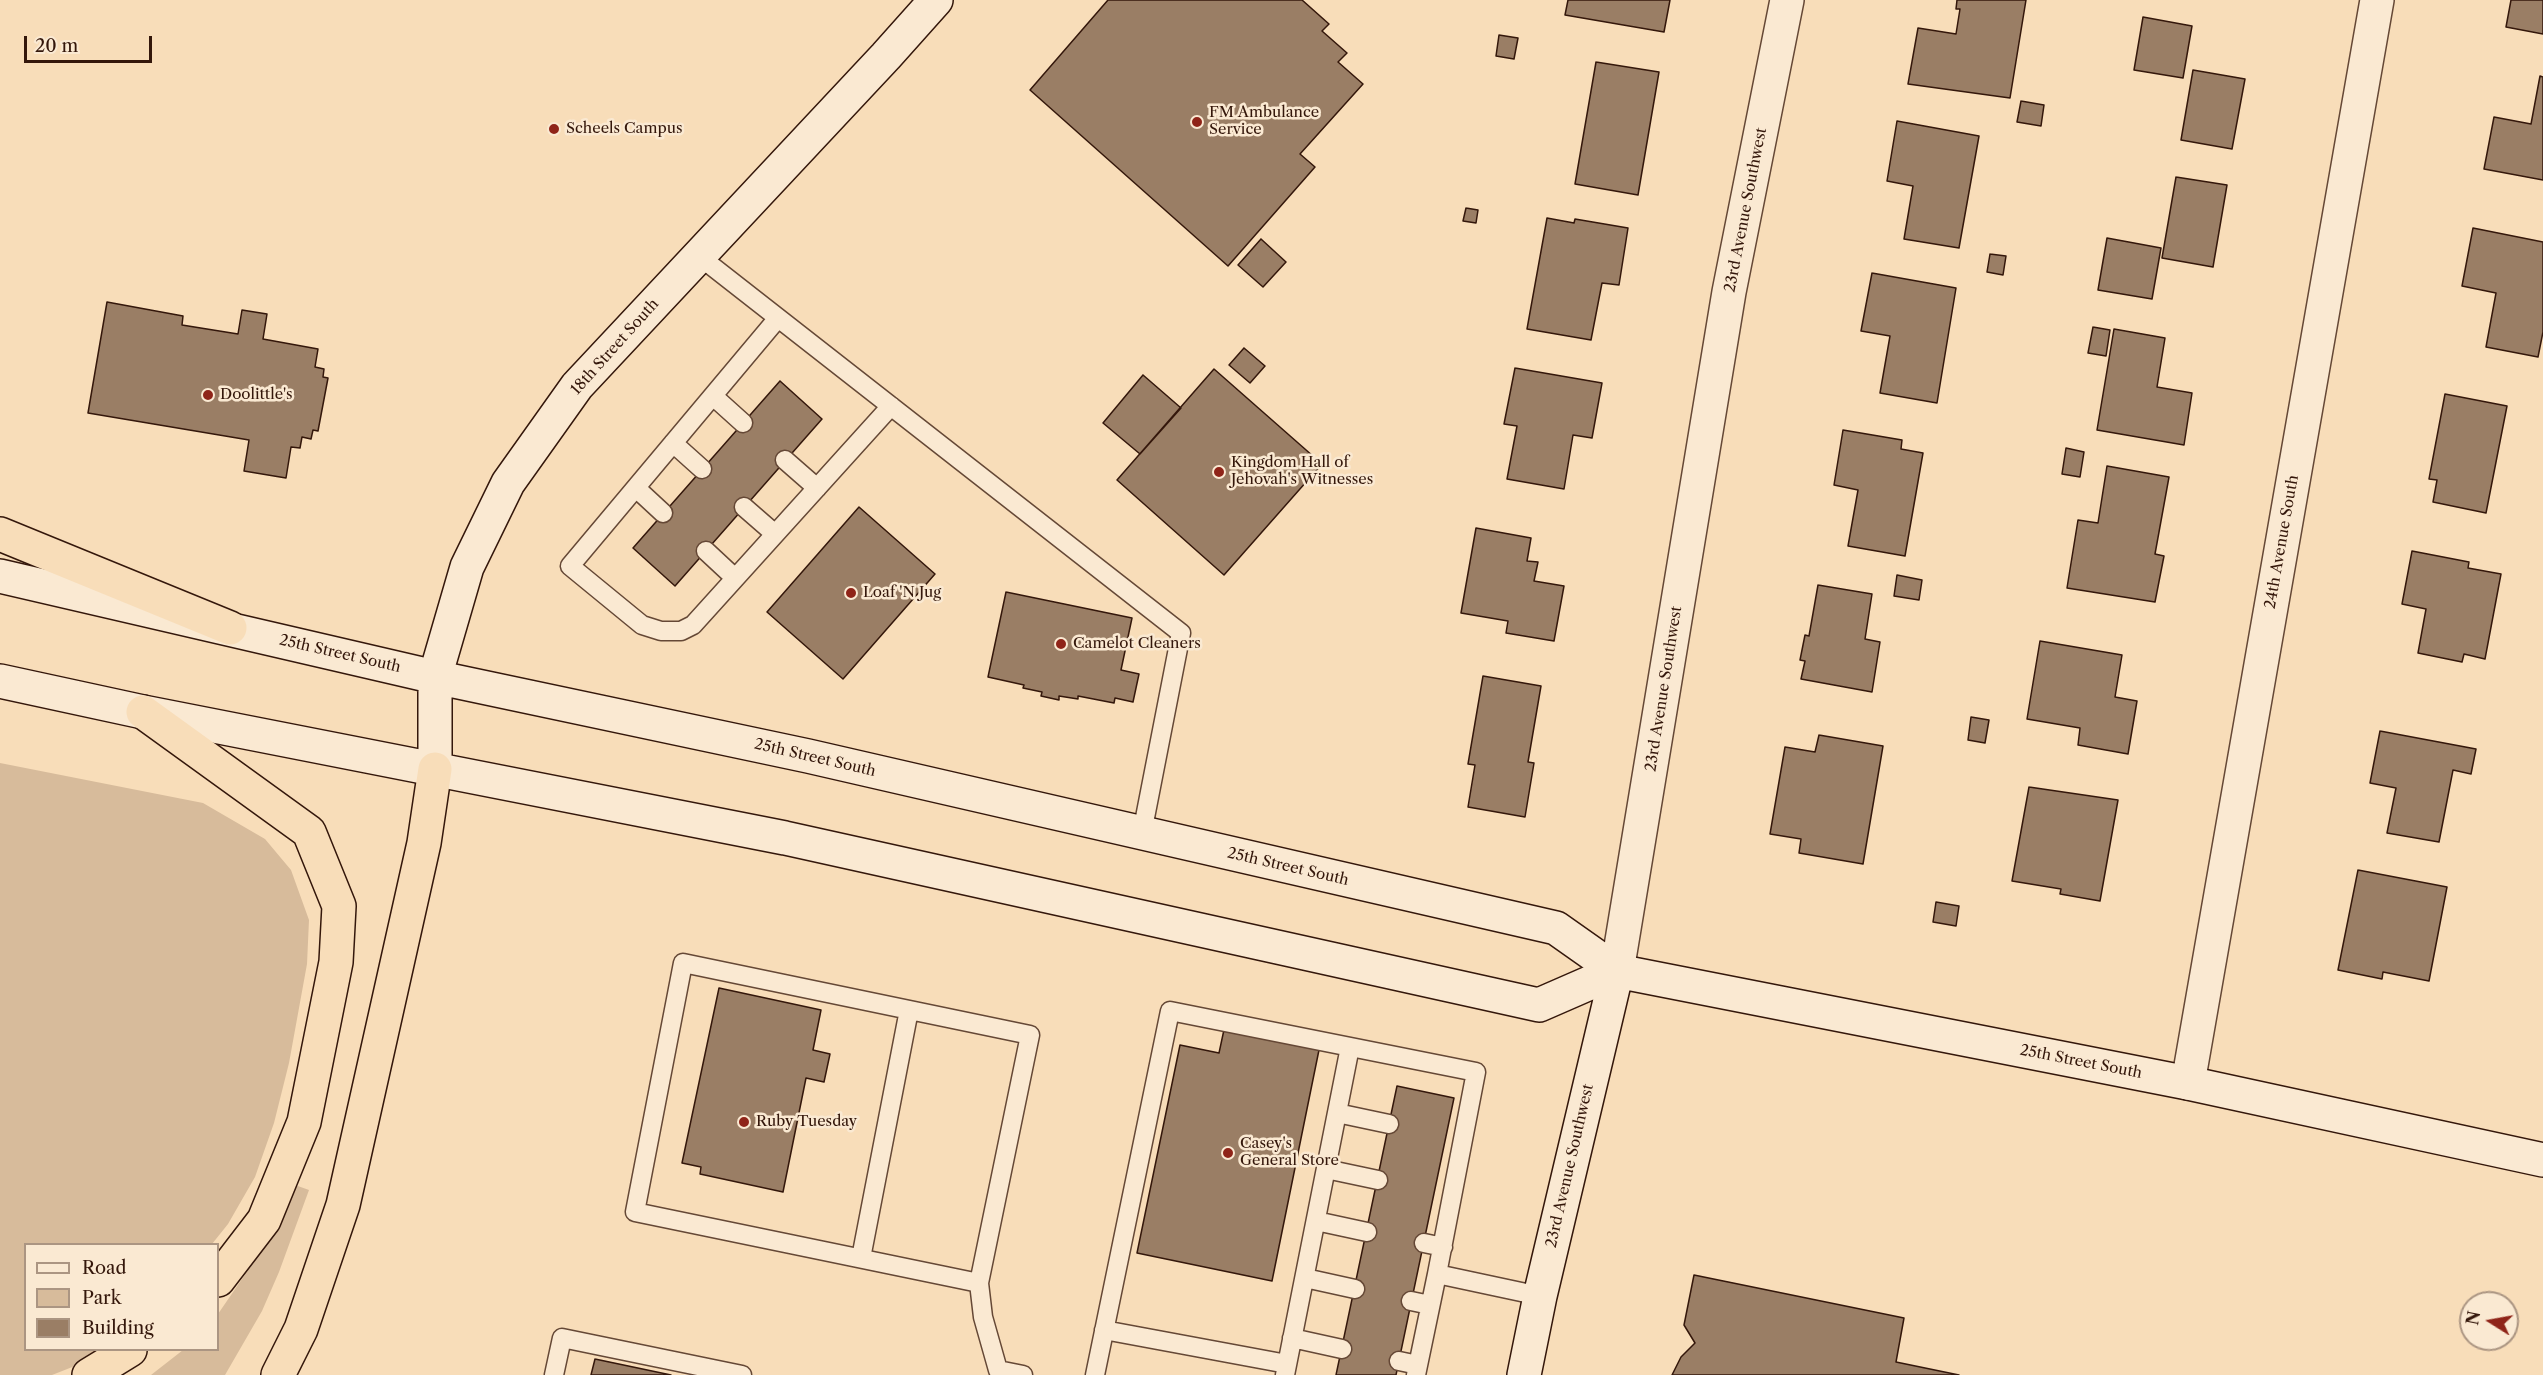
<!DOCTYPE html>
<style>
body{margin:0}
#map{position:relative;width:2543px;height:1375px;overflow:hidden;background:#f8ddb9;font-family:"Libre Caslon Text",serif}
canvas{display:block}
.legend{position:absolute;left:24px;top:1243px;width:195px;height:108px;box-sizing:border-box;background:#fae9d2;border:2px solid #ab9582;margin:0;padding:8px 10px;list-style:none;font-size:18px;color:#34170b}
.legend li{display:flex;align-items:center;gap:12px;height:30px}
.legend b{width:30px;border:2px solid #ab9582}
.north{position:absolute;left:2459px;top:1291px;width:60px;height:60px;box-sizing:border-box;background:#fae9d2;border:2px solid #ab9582;border-radius:50%;rotate:281deg;font-size:16px;font-weight:700;line-height:24px;text-align:center;color:#34170b}
.north::after{content:'';display:block;margin:auto;width:21px;height:27px;background:#8f2418;clip-path:polygon(50% 0,100% 100%,50% 72%,0 100%)}
.scale{position:absolute;left:24px;top:36px;width:128px;height:27px;box-sizing:border-box;border:3px solid #34170b;border-top:0;padding-left:8px;font-size:18px;line-height:21px;white-space:nowrap;color:#34170b;-webkit-text-stroke:4px #fae9d2;paint-order:stroke}
</style>
<div id="map">
<canvas width="2543" height="1375"></canvas>
<ul class="legend">
<li><b style="height:8px;background:#fae9d2"></b>Road</li>
<li><b style="height:16px;background:#d7bb9b"></b>Park</li>
<li><b style="height:16px;background:#9a7e65"></b>Building</li>
</ul>
<div class="north">N</div>
<div class="scale">20 m</div>
</div>
<script>
const ctx = document.querySelector('canvas').getContext('2d');
ctx.lineJoin = 'round';
function fill(path, color) { ctx.fillStyle = color; ctx.fill(path, 'evenodd'); }
const toPath = rows => new Path2D(rows.map(r => 'M' + r).join(''));
function stroke(path, color, width, dash) { ctx.strokeStyle = color; ctx.lineWidth = width; ctx.lineCap = dash ? 'butt' : 'round'; ctx.setLineDash(dash || []); ctx.stroke(path); }
function label(font, color, halo, rows, align = 'center') {
  ctx.font = font + ' "Libre Caslon Text",serif'; ctx.lineWidth = 5; ctx.setLineDash([]); ctx.textBaseline = 'middle'; ctx.strokeStyle = halo; ctx.fillStyle = color; for (const [text, x, y, turn = 0] of rows) {
    ctx.save(); ctx.translate(x, y); ctx.rotate((+turn || 0) * Math.PI / 180); ctx.textAlign = isNaN(turn) ? turn : align; if (halo) ctx.strokeText(text, 0, 0); ctx.fillText(text, 0, 0); ctx.restore();
  }
}
const green = toPath([
 [0,763,203,803,265,839,291,870,309,920,307,964,289,1063,274,1123,255,1177,228,1224,212,1244,26,1244,26,1350,102,1350,80,1364,52,1375,0,1375],
 [295,1185,309,1190,279,1272,262,1311,225,1375,151,1375,183,1350,218,1350,218,1314,268,1241]
]);
const building = toPath([
 [1108,0,1302,0,1329,24,1322,31,1347,53,1338,62,1363,84,1300,154,1315,167,1228,266,1030,90,1108,0],
 [1568,0,1670,0,1664,32,1565,15,1568,0],
 [1957,0,2026,0,2010,98,1908,84,1918,28,1956,34,1960,9,1956,9,1957,0],
 [2511,0,2543,0,2543,34,2506,27,2511,0],
 [2143,17,2192,26,2183,78,2134,70,2143,17],
 [1499,35,1518,38,1514,59,1496,56,1499,35],
 [1596,62,1659,72,1638,195,1575,184,1596,62],
 [2193,70,2245,79,2232,149,2181,140,2193,70],
 [2540,76,2543,77,2543,180,2484,169,2494,117,2531,124,2540,76],
 [2021,101,2044,105,2041,126,2017,122,2021,101],
 [1897,121,1979,136,1959,248,1904,239,1913,186,1887,181,1897,121],
 [2176,177,2227,185,2213,267,2162,258,2176,177],
 [1466,208,1478,210,1476,223,1463,221,1466,208],
 [1547,218,1574,223,1575,219,1628,228,1619,285,1602,283,1591,340,1527,329,1547,218],
 [2473,228,2543,242,2543,332,2538,357,2486,347,2496,293,2462,286,2473,228],
 [2107,238,2161,248,2152,299,2098,290,2107,238],
 [1261,239,1286,262,1263,287,1238,265,1261,239],
 [1990,254,2006,256,2003,275,1987,272,1990,254],
 [1872,273,1956,288,1937,403,1880,393,1890,336,1861,331,1872,273],
 [107,302,183,316,182,325,238,334,242,310,267,314,263,339,318,349,315,367,324,369,323,377,328,378,318,431,313,430,311,439,302,437,300,448,291,447,286,478,244,471,249,440,88,413,107,302],
 [2093,327,2110,330,2106,356,2088,353,2093,327],
 [2114,329,2165,338,2157,387,2192,393,2184,445,2097,430,2114,329],
 [1244,348,1265,366,1250,383,1229,365,1244,348],
 [1515,368,1602,383,1592,438,1573,435,1564,489,1507,479,1517,426,1504,424,1515,368],
 [1214,369,1322,464,1224,575,1117,480,1214,369],
 [1143,375,1181,408,1140,454,1103,423,1143,375],
 [780,381,822,419,675,586,633,548,780,381],
 [2445,394,2507,406,2486,513,2433,502,2437,480,2429,479,2445,394],
 [1843,430,1902,440,1901,449,1923,453,1905,556,1848,546,1858,490,1834,485,1843,430],
 [2066,448,2084,452,2080,477,2062,474,2066,448],
 [2107,466,2169,477,2155,554,2164,556,2155,602,2067,588,2078,520,2098,523,2107,466],
 [859,507,935,574,843,679,767,612,859,507],
 [1476,528,1531,538,1527,561,1538,562,1534,581,1564,586,1554,641,1506,633,1508,621,1461,613,1476,528],
 [2412,551,2469,562,2468,568,2501,574,2485,659,2464,654,2462,662,2418,653,2426,609,2402,604,2412,551],
 [1897,575,1922,580,1919,600,1894,596,1897,575],
 [1818,585,1872,594,1865,639,1880,642,1872,692,1801,679,1805,661,1800,660,1805,635,1809,636,1818,585],
 [1006,592,1132,618,1121,670,1139,674,1133,702,1115,698,1114,703,1078,696,1078,699,1059,696,1059,700,1041,696,1042,692,1023,688,1024,685,988,677,1006,592],
 [2040,641,2122,655,2115,697,2137,701,2128,754,2078,745,2080,728,2027,719,2040,641],
 [1483,676,1541,686,1528,762,1534,763,1525,817,1468,807,1475,765,1468,764,1483,676],
 [1971,717,1989,720,1985,743,1968,740,1971,717],
 [2380,731,2476,749,2471,774,2453,770,2439,842,2387,833,2396,788,2370,783,2380,731],
 [1819,735,1883,746,1863,864,1799,853,1801,839,1770,834,1785,747,1815,752,1819,735],
 [2029,787,2118,800,2100,901,2060,894,2061,889,2012,881,2029,787],
 [2358,870,2447,887,2429,981,2383,972,2382,979,2338,970,2358,870],
 [1936,902,1959,906,1956,926,1933,922,1936,902],
 [719,988,821,1010,813,1050,830,1054,824,1082,806,1078,783,1192,700,1174,701,1167,682,1163,719,988],
 [1225,1025,1320,1045,1272,1281,1137,1253,1180,1045,1219,1053,1225,1025],
 [1397,1086,1454,1098,1396,1375,1336,1375,1397,1086],
 [1694,1275,1904,1318,1896,1362,1959,1375,1672,1375,1681,1357,1695,1343,1684,1325,1694,1275],
 [595,1359,671,1375,591,1375,595,1359]
]);
const lane = toPath([
 [699,256,1181,633,1142,833],
 [778,318,570,566,642,625,661,631,681,631,693,625,891,406],
 [713,396,743,423],
 [673,443,702,469],
 [785,460,817,488],
 [636,488,663,513],
 [744,507,775,534],
 [706,551,735,578],
 [1337,1113,1389,1124],
 [1326,1169,1378,1180],
 [1316,1221,1367,1232],
 [1424,1243,1443,1247],
 [861,1258,909,1010],
 [1305,1278,1355,1289],
 [979,1283,635,1212,683,963,1030,1035,979,1283,983,1317,998,1370,1023,1375],
 [1411,1301,1430,1305],
 [1104,1330,1287,1364],
 [1292,1338,1342,1349],
 [1399,1361,1418,1365],
 [554,1375,562,1338,742,1375],
 [1095,1375,1170,1011,1476,1072,1437,1274],
 [1285,1375,1350,1047],
 [1416,1375,1437,1274,1540,1296]
]);
const street = toPath([
 [1617,971,1729,292,1787,0],
 [2188,1083,2377,0]
]);
const secondary = toPath([
 [0,576,435,677,808,756,1556,928,1617,971,2188,1083,2543,1160],
 [0,681,143,712,785,838,1539,1005,1617,971],
 [435,769,435,677,467,567,508,483,577,386,886,56,936,0],
 [1524,1375,1540,1296,1617,971]
]);
const highway = toPath([
 [0,534,230,628],
 [143,712,309,832,339,906,336,962,304,1122,264,1220,218,1280],
 [89,1375,130,1350],
 [278,1375,301,1329,343,1205,424,843,435,769]
]);
const markers = [
 [1197,122,6,"#8f2418"],
 [554,129,6,"#8f2418"],
 [208,395,6,"#8f2418"],
 [1219,472,6,"#8f2418"],
 [851,593,6,"#8f2418"],
 [1061,644,6,"#8f2418"],
 [744,1122,6,"#8f2418"],
 [1228,1153,6,"#8f2418"]
];
const poiNames = [
 ["FM Ambulance",1209,113],
 ["Service",1209,130],
 ["Scheels Campus",566,129],
 ["Doolittle's",220,395],
 ["Kingdom Hall of",1231,463],
 ["Jehovah's Witnesses",1231,480],
 ["Loaf 'N Jug",863,593],
 ["Camelot Cleaners",1073,644],
 ["Ruby Tuesday",756,1122],
 ["Casey's",1240,1144],
 ["General Store",1240,1161]
];
const streetNames = [
 ["23rd Avenue Southwest",1746,210,-79],
 ["18th Street South",615,347,-48],
 ["24th Avenue South",2282,542,-80],
 ["25th Street South",340,654,13],
 ["23rd Avenue Southwest",1664,689,-81],
 ["25th Street South",815,758,13],
 ["25th Street South",1288,867,13],
 ["25th Street South",2081,1062,11],
 ["23rd Avenue Southwest",1570,1166,-77]
];
fill(green, '#d7bb9b');
fill(building, '#9a7e65');
stroke(building, '#34170b', 1.5);
stroke(lane, '#654836', 21);
stroke(street, '#654836', 36);
stroke(secondary, '#34170b', 36);
stroke(highway, '#34170b', 36);
stroke(lane, '#fae9d2', 18);
stroke(street, '#fae9d2', 33);
stroke(secondary, '#fae9d2', 33);
stroke(highway, '#f8ddb9', 33);
for (const [x, y, r, color] of markers) { const dot = new Path2D(); dot.arc(x, y, r, 0, 2 * Math.PI); ctx.fillStyle = color; ctx.fill(dot); stroke(dot, '#fae9d2', 2); }
label('15px', '#34170b', '#fae9d2', poiNames, 'left');
label('15px', '#34170b', '#fae9d2', streetNames);
</script>
